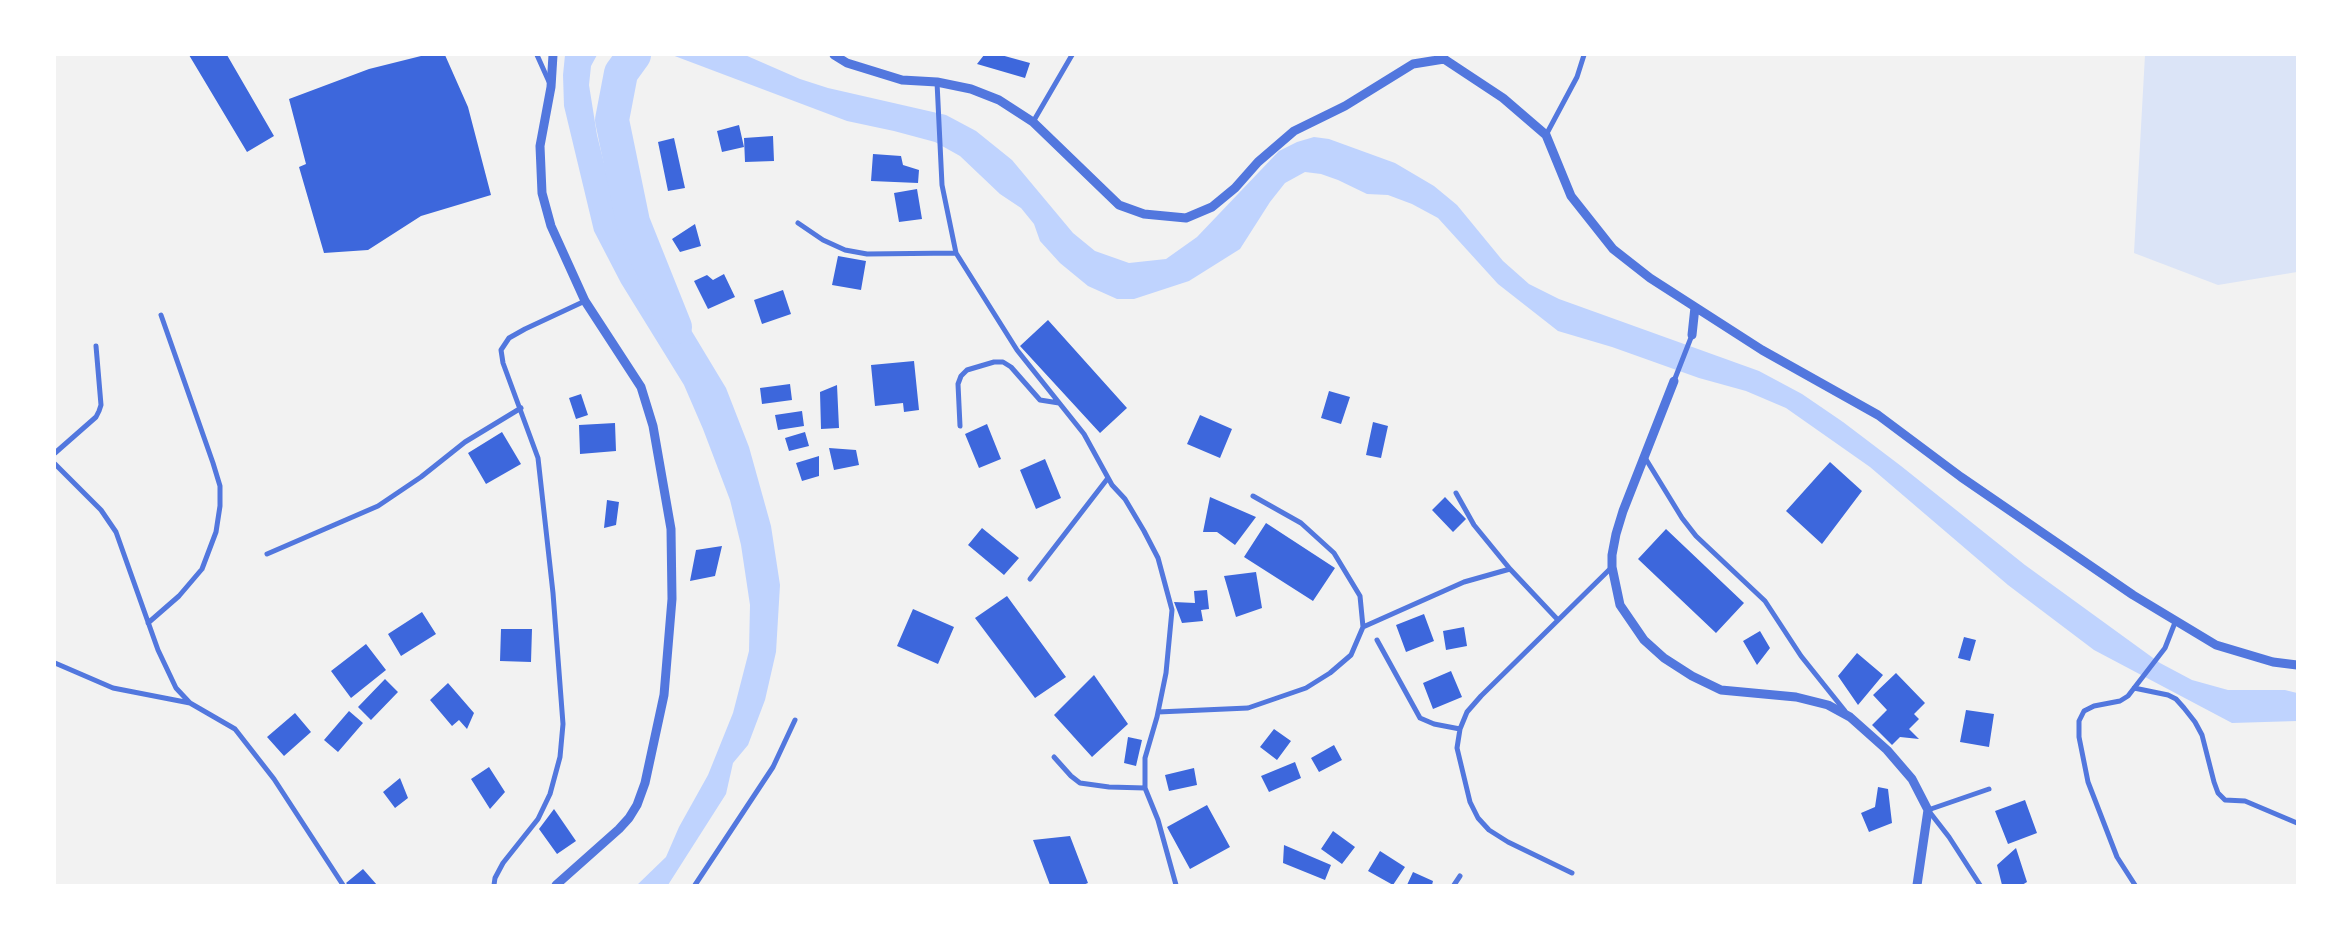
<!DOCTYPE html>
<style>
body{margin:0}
#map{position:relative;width:2352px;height:940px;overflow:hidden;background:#f2f2f2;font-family:Mulish,sans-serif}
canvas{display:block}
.frame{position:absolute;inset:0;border:56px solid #fff;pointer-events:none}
</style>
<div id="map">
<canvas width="2352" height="940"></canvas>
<div class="frame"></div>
</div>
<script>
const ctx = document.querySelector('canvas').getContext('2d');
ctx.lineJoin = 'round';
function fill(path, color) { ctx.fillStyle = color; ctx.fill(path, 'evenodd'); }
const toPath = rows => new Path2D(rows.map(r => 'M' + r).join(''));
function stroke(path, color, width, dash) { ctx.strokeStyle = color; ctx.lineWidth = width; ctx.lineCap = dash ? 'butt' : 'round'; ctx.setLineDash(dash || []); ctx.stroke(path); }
const green = toPath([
 [2145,55,2297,55,2297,272,2218,285,2134,253]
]);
const water = toPath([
 [597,55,591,66,589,85,597,135,618,219,660,288,688,325,726,388,749,447,771,526,780,585,776,652,765,700,748,745,733,763,726,794,668,885,637,885,666,857,679,827,708,775,733,713,749,651,750,605,741,545,730,500,703,429,684,385,621,283,594,231,564,106,563,75,565,55],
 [672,55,745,55,800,79,828,88,946,115,976,131,1012,160,1073,233,1095,251,1129,263,1166,259,1197,237,1279,151,1297,142,1314,137,1329,139,1395,163,1434,186,1457,205,1503,261,1529,284,1559,299,1759,371,1802,394,1843,422,1901,466,2025,565,2160,663,2192,680,2228,690,2285,690,2297,693,2297,721,2232,723,2094,650,2008,585,1870,467,1786,408,1746,391,1699,378,1612,347,1558,331,1498,284,1438,218,1412,204,1388,195,1367,194,1338,180,1321,174,1305,172,1285,183,1270,202,1240,249,1189,281,1134,299,1117,299,1088,286,1060,263,1040,241,1034,224,1021,208,1000,194,960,156,935,142,894,131,847,121]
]);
const river = toPath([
 [634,55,621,73,612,120,633,222,675,327]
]);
const building = toPath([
 [189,55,227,55,274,136,247,152],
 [425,55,445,55,468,107,491,195,421,216,368,250,324,253,299,167,306,164,289,99,369,69],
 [984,55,1001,55,1030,63,1025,78,977,64],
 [739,125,744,147,722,152,717,131],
 [773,136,774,161,745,162,744,138],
 [674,138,685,188,668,191,658,142],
 [873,154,901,156,903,165,919,170,918,183,871,181],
 [917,189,922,219,899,222,894,193],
 [695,224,701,246,680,252,672,239],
 [838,256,866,261,861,290,832,285],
 [724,274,735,297,708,309,694,281,707,275,713,280],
 [783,290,791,314,762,324,754,300],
 [1048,320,1127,408,1100,433,1020,346],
 [914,361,919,410,904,412,903,403,875,406,871,365],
 [790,384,792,400,762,404,760,388],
 [837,385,839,428,821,429,820,392],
 [1329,391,1350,397,1341,424,1321,418],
 [581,394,588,415,576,419,569,398],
 [802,411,804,426,778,430,775,415],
 [1200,415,1232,429,1220,458,1187,444],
 [1373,422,1388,426,1381,458,1366,455],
 [615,423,616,451,580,454,579,425],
 [987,424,1001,459,979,468,965,434],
 [502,432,521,464,486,484,468,453],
 [805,432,809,446,789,451,785,438],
 [829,448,856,450,859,465,834,470],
 [819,456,819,476,802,481,796,463],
 [1045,459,1061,498,1036,509,1020,470],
 [1830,462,1862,491,1822,544,1786,511],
 [1210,497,1256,517,1235,545,1217,532,1203,532],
 [1445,497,1466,519,1453,532,1432,510],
 [607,500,619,502,616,525,604,528],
 [1266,523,1335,568,1313,601,1244,557],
 [982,528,1019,558,1004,575,968,545],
 [1666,529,1744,603,1716,633,1638,559],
 [722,546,715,576,690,581,696,550],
 [1256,572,1262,608,1236,617,1224,576],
 [1207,590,1209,609,1201,610,1203,621,1182,623,1174,602,1195,603,1194,591],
 [1007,596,1066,677,1035,698,975,618],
 [913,609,954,627,938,664,897,646],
 [422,612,436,634,401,656,388,634],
 [1424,614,1434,641,1406,652,1396,625],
 [1464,627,1467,646,1446,650,1443,631],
 [501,629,532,629,531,662,500,661],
 [1760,631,1770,648,1757,665,1743,641],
 [1964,637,1976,640,1970,661,1958,658],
 [366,644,386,670,351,698,331,671],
 [1857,653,1883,675,1858,705,1838,676],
 [1451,671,1462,697,1433,709,1423,683],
 [1896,673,1925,703,1914,714,1919,719,1909,729,1919,739,1900,737,1892,745,1872,725,1887,710,1873,695],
 [1094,675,1128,724,1092,757,1054,715],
 [385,679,398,692,371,720,358,707],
 [448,683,474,713,467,729,459,720,452,726,430,700],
 [1966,710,1994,714,1989,747,1960,742],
 [349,711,363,723,338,752,324,740],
 [295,713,311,732,284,756,267,737],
 [1274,729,1291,741,1277,760,1260,747],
 [1128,737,1142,740,1136,766,1124,763],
 [1334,745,1342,760,1319,772,1311,758],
 [1295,762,1301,778,1269,792,1261,776],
 [489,767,505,792,490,809,471,779],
 [1194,768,1197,785,1169,791,1165,775],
 [400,778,408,798,395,808,383,792],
 [1878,787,1888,789,1892,823,1869,832,1861,813,1875,807],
 [2025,800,2037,833,2008,844,1995,811],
 [1207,805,1230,847,1190,869,1167,827],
 [554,809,576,841,557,854,539,829],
 [1333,831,1355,847,1342,864,1321,849],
 [1070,836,1088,883,1083,885,1050,885,1033,840],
 [1284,845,1331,865,1325,880,1283,863],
 [2016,848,2027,882,2022,885,2002,885,1997,865],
 [1380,851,1405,867,1393,885,1368,871],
 [363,869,377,885,348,885,346,883],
 [1413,872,1433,881,1432,885,1407,885]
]);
const minor = toPath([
 [537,55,550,84],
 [937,82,942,185,956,253,1017,350,1084,434,1112,485,1125,499,1144,531,1158,558,1172,610,1166,673,1157,717,1145,758,1145,788,1158,820,1176,885],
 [1033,122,1072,55],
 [1546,135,1577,77,1584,55],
 [798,223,823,240,845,250,867,254,956,253],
 [1674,381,1692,335],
 [960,426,958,384,961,376,967,370,994,362,1003,362,1011,367,1040,400,1059,403],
 [55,453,96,417,99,411,101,405,96,346],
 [1644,456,1682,518,1696,536,1765,601,1801,656,1845,711],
 [55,464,101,510,116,532,158,650,176,688,190,703,235,729,274,779,343,885],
 [267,554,378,506,421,477,465,442,521,408],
 [1510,569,1558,620],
 [1030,579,1108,478],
 [148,623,179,596,202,569,216,532,220,506,220,486,213,463,161,315],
 [1363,627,1464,582,1510,569,1474,525,1456,493],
 [1377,640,1420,718,1434,724,1460,729],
 [55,663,113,688,190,703],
 [2134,688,2168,695,2176,699,2184,708,2195,722,2202,735,2214,782,2218,793,2225,800,2245,801,2297,823],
 [1158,712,1248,708,1306,688,1330,673,1351,655,1363,627,1360,596,1334,553,1301,523,1253,496],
 [1054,757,1071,776,1080,783,1109,787,1145,788],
 [1572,873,1508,842,1489,830,1478,818,1470,802,1457,748,1460,729,1467,712,1481,696,1612,567],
 [494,885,495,878,503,863,538,819,550,794,560,757,563,724,553,593,538,458,503,363,501,350,509,338,525,329,585,301],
 [695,885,773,767,795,720],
 [1454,885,1460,876],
 [1980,885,1949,837,1928,810,1989,789],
 [2135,885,2117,857,2088,782,2079,737,2079,721,2084,711,2094,706,2120,701,2128,696,2165,648,2176,620]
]);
const tertiary = toPath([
 [553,55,551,87,540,146,542,193,551,226,585,301,641,387,653,426,671,529,672,599,664,695,645,783,637,805,629,818,619,829,556,885],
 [834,55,847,63,902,80,937,82,971,89,999,100,1033,122,1119,205,1144,214,1186,218,1212,207,1235,188,1258,162,1294,131,1345,106,1413,64,1444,59],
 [1438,55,1503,98,1546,135,1571,196,1613,249,1650,278,1762,350,1878,415,1961,477,2133,595,2216,645,2273,662,2297,665],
 [1692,335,1695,307],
 [1674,381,1623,511,1616,534,1612,555,1612,567,1620,605,1644,640,1664,658,1692,676,1721,690,1796,697,1828,705,1850,717,1887,750,1912,779,1928,810,1917,885]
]);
fill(green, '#dbe4f7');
fill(water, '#bfd3fe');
stroke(river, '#bfd3fe', 34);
fill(building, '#3d67dc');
stroke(minor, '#5277de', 5);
stroke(tertiary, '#5277de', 9);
</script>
